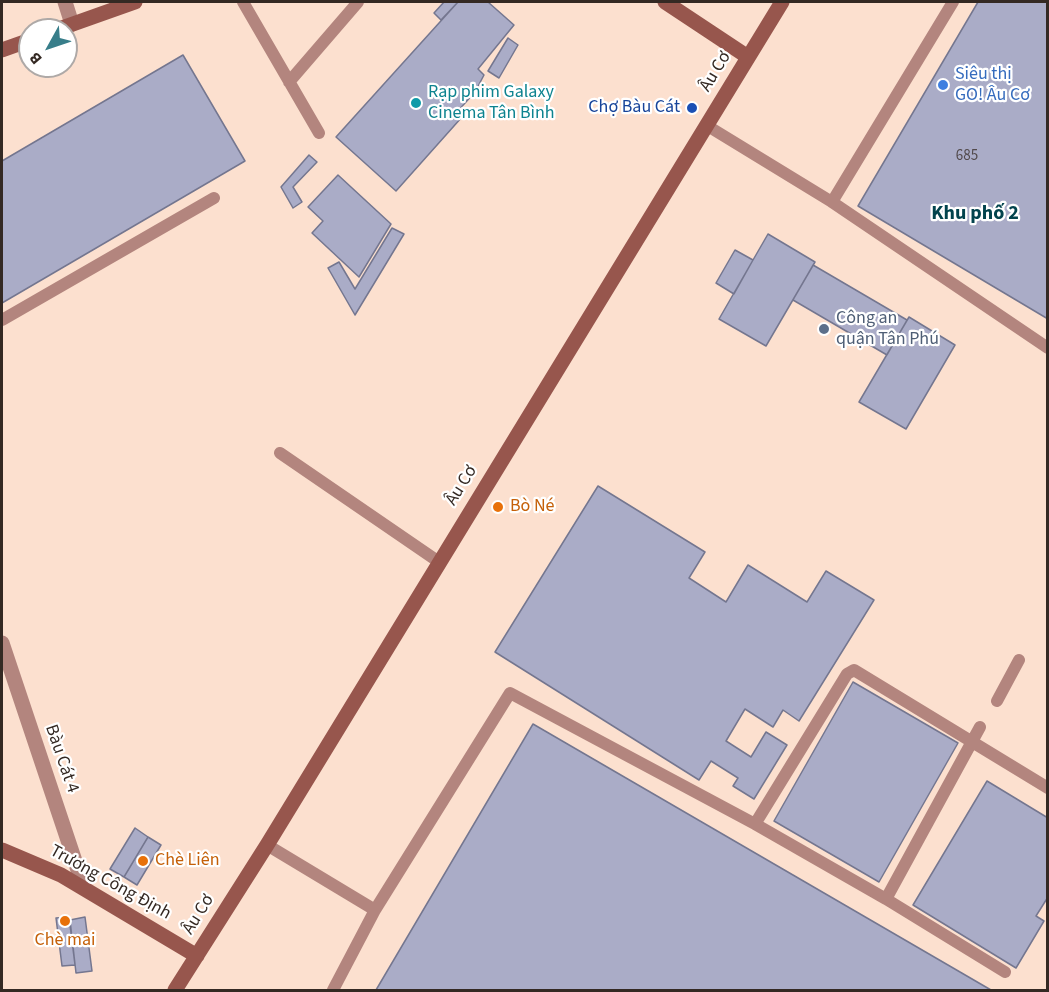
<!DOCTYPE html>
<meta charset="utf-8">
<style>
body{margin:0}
#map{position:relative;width:1049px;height:992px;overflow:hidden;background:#fce0cf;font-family:"Source Sans 3",sans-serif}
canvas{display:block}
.frame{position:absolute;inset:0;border:3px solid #342923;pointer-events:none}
.north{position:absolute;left:18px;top:18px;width:60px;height:60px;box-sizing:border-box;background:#fff;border:2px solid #aea9a7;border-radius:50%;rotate:230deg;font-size:16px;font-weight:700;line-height:24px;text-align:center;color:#342923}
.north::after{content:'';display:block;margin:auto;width:21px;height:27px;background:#387e8a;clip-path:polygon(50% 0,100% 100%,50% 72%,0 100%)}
</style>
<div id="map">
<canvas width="1049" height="992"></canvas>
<div class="frame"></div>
<div class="north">B</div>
</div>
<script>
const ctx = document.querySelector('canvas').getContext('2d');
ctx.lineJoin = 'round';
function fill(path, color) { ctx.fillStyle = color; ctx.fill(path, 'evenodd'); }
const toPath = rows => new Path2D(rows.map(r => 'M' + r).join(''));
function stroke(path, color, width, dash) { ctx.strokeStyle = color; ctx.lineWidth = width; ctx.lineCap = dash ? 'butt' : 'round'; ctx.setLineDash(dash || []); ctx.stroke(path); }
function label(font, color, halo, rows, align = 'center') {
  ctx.font = font + ' "Source Sans 3",sans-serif'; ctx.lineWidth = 4.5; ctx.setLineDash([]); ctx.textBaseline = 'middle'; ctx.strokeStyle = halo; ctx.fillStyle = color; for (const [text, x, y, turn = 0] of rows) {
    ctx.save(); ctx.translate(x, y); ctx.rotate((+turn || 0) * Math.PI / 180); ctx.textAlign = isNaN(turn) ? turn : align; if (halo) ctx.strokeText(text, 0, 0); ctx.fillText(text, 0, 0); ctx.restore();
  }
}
const building = toPath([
 [444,2,458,2,441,20,434,13,444,2],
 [458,2,488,2,514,25,478,69,484,75,475,92,456,113,462,117,396,191,336,137,458,2],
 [978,2,1048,2,1048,319,858,206,978,2],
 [508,38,518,45,499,78,488,71,508,38],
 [183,55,245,161,2,303,2,161,183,55],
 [309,155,317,162,293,187,302,202,293,208,281,187,309,155],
 [338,175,391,224,359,277,312,233,323,221,308,207,338,175],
 [392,228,404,234,355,315,328,268,339,262,355,289,392,228],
 [768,234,815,262,766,346,719,319,768,234],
 [735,250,753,260,734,294,716,283,735,250],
 [813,265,907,320,887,355,793,300,813,265],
 [909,317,955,345,906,429,859,402,909,317],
 [598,486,705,552,689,578,726,602,748,565,807,602,826,571,874,600,799,721,783,710,773,727,745,709,726,741,751,757,766,732,787,745,754,799,733,786,738,778,711,761,699,780,495,652,598,486],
 [853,682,958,743,879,882,774,821,853,682],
 [533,724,991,990,376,990,533,724],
 [987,781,1048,818,1048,897,1036,916,1044,921,1016,968,913,905,987,781],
 [135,828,148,837,124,877,110,869,135,828],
 [148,837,161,845,137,885,124,877,148,837],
 [69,917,75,965,62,966,56,918,69,917],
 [85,917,92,971,76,973,70,920,85,917]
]);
const lane = toPath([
 [243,2,319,133],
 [289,82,358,2],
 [706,125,832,202,1048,348],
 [832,202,953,2],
 [2,320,214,198],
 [280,453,439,562],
 [997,701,1019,660],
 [755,824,847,674,854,670,1048,788],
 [267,845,375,910,510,693,755,824,886,899,980,727],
 [886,899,1005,972],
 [333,990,375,910]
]);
const street = toPath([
 [65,2,72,24],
 [2,643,84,888]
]);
const secondary = toPath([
 [665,2,748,57],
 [56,30,135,2],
 [2,50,30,40],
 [2,850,61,875,197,956],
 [175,990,267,845,782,2]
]);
const markers = [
 [943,85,6,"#3f7fe0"],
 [416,103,6,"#0f9aa8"],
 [692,108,6,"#1a4fb4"],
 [824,329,6,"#5c6f8a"],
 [498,507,6,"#e8710a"],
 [143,861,6,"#e8710a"],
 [65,921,6,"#e8710a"]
];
const numberNames = [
 ["685",967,157]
];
const streetNames = [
 ["Âu Cơ",716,72,-59],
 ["Âu Cơ",462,486,-58],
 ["Bàu Cát 4",61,759,71],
 ["Trương Công Định",110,883,29],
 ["Âu Cơ",199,915,-58]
];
const shopNames = [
 ["Siêu thị",955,75],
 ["GO! Âu Cơ",955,96]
];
const cultureNames = [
 ["Rạp phim Galaxy",428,93],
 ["Cinema Tân Bình",428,114]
];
const transitNames = [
 ["Chợ Bàu Cát",680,108]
];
const serviceNames = [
 ["Công an",836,319],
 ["quận Tân Phú",836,340]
];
const foodNames = [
 ["Bò Né",510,507],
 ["Chè Liên",155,861],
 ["Chè mai",65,941,"center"]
];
const neighbourhoodNames = [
 ["Khu phố 2",975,215]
];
fill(building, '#aaacc7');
stroke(building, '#74768f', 1.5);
stroke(lane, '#b3857e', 12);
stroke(street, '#b3857e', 15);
stroke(secondary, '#97564d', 15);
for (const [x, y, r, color] of markers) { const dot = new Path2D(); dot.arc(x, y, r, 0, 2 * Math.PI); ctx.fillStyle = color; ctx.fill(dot); stroke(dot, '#fff', 2); }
label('15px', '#524a4c', null, numberNames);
label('18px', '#342923', '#fff', streetNames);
label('18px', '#366cbe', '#fff', shopNames, 'left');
label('18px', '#0d838f', '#fff', cultureNames, 'left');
label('18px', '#164399', '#fff', transitNames, 'right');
label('18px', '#4e5e75', '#fff', serviceNames, 'left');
label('18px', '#c56008', '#fff', foodNames, 'left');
label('bold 20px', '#02434d', '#fff', neighbourhoodNames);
</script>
